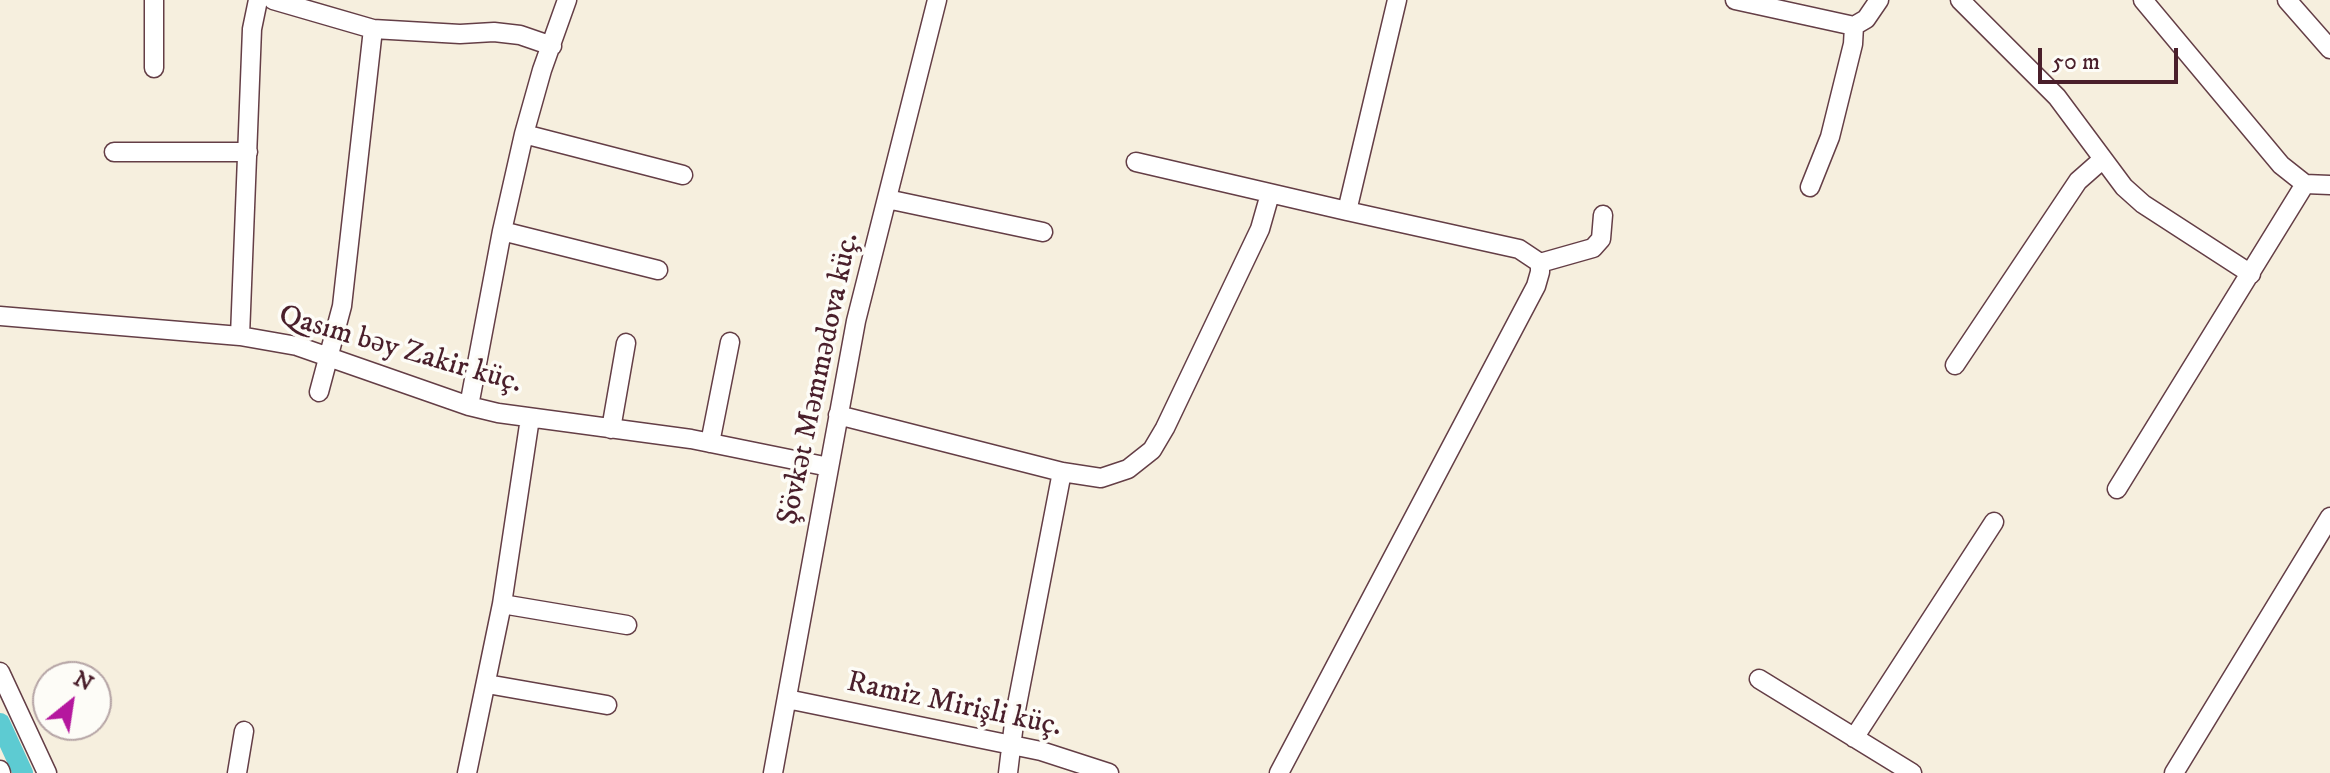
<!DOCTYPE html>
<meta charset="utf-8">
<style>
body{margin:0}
#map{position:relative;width:2330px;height:773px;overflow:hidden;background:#f6efde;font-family:"IM FELL DW Pica",serif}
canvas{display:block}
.north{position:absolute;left:32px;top:661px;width:80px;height:80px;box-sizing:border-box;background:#fdfcf7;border:2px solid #b5a4a5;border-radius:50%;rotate:30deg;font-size:22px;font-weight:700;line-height:32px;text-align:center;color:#4a1f2b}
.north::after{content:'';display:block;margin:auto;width:28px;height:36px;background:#b5179e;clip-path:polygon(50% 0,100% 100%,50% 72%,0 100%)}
.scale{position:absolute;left:2038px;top:48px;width:140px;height:36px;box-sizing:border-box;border:4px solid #4a1f2b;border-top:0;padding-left:10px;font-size:24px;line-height:28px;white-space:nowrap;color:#4a1f2b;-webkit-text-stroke:6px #fdfcf7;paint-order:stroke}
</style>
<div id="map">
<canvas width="2330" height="773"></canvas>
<div class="north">N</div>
<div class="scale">50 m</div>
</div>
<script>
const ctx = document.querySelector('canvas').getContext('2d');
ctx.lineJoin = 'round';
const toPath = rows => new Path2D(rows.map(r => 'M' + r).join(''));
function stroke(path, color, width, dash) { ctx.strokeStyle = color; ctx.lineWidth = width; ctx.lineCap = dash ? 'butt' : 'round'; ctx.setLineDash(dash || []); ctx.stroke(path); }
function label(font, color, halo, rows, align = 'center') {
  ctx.font = font + ' "IM FELL DW Pica",serif'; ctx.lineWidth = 7; ctx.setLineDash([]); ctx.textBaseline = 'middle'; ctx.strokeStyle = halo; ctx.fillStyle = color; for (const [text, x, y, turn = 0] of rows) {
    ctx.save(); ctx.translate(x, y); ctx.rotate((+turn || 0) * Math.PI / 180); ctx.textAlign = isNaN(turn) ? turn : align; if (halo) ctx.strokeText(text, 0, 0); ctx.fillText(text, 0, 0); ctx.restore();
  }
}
const canal = toPath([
 [0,723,23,773]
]);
const minor = toPath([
 [154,0,154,68],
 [273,0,373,29,460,34,494,32,520,35,552,46],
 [1735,0,1854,26,1866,19,1879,0],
 [1960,0,2057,97,2124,187,2143,204,2251,274],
 [2143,0,2281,165,2305,184,2330,185],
 [2287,0,2330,49],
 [524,134,683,175],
 [114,152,248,152],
 [1136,162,1347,211],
 [1810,187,1830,137,1853,44,1854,26],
 [887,199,1043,232],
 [502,231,658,270],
 [1540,263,1593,248,1601,239,1603,215],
 [0,316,240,336,297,346,469,406,498,413,691,439,829,467],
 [240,336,252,29,258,0],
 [1955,365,2078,181,2103,159],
 [319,392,342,306,373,29],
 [469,406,502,231,524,134,542,70,567,0],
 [838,415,1062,472,1101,478,1128,469,1152,450,1165,428,1260,229,1270,194],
 [611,429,626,343],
 [710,443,730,342],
 [2117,489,2305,184],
 [502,604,627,625],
 [0,672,47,773],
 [1759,679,1912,773],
 [487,684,607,705],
 [787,699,1041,751,1109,773],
 [1854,738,1994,522],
 [0,770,1,773],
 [237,773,244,731],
 [467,773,502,604,530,418],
 [773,773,856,321,937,0],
 [1008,773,1015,715,1062,472],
 [1279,773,1536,286,1540,272,1540,263,1519,249,1347,211,1397,0],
 [2174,773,2330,517]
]);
const streetNames = [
 ["Qasım bəy Zakir küç.",400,351,16],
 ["Şövkət Məmmədova küç.",820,379,-78],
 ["Ramiz Mirişli küç.",954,706,12]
];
stroke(canal, '#5dcbd2', 20);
stroke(minor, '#643e46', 21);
stroke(minor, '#fff', 18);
label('30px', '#4a1f2b', '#fdfcf7', streetNames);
</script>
